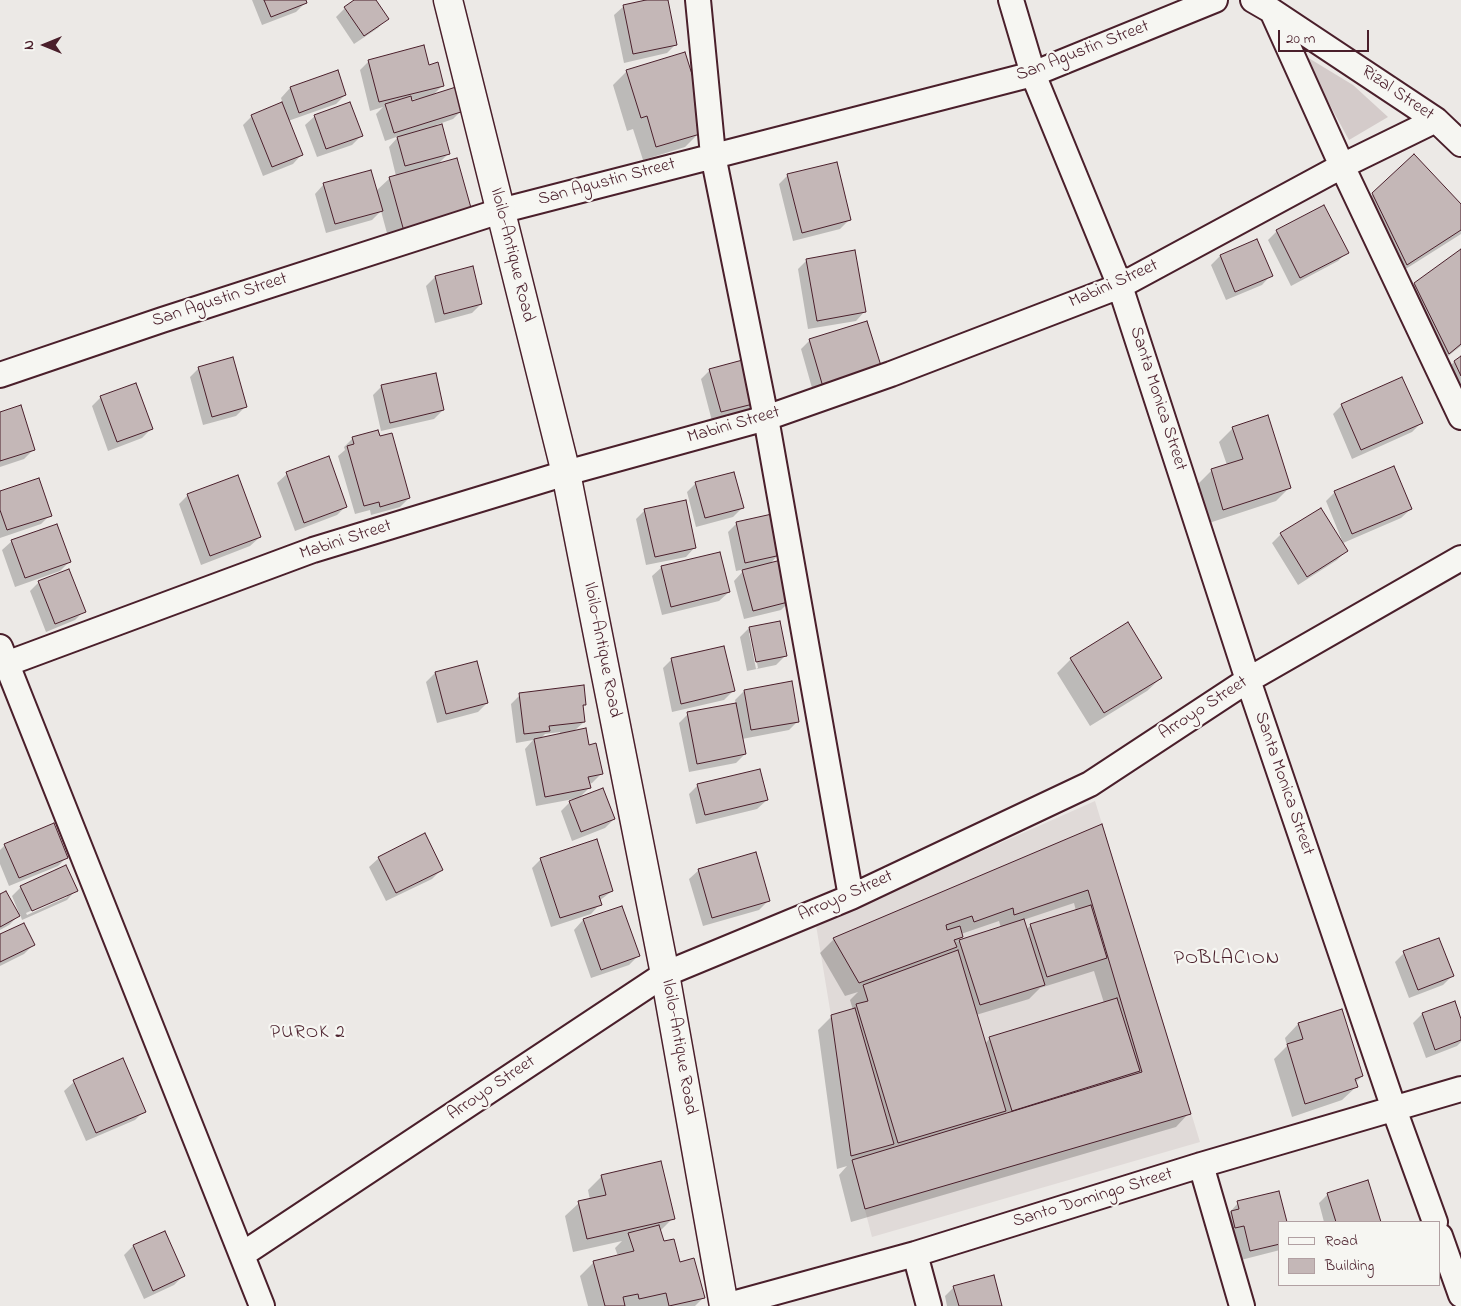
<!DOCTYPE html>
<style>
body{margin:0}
#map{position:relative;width:1461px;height:1306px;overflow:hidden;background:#ece9e6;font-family:"Indie Flower",sans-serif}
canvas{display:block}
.legend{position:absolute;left:1278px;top:1221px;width:162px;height:65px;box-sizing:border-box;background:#f6f6f2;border:1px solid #b1a0a2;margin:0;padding:6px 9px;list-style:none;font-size:15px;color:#4a1f2b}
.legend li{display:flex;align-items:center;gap:10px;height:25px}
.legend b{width:25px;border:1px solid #b1a0a2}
.north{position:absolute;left:20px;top:20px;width:50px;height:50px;-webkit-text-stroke:4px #f6f6f2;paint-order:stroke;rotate:270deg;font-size:14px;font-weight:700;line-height:20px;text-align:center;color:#4a1f2b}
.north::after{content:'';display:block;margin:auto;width:18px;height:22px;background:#4a1f2b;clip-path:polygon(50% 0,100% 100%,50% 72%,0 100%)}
.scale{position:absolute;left:1278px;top:30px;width:91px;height:22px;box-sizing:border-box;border:2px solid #4a1f2b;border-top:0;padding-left:6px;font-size:15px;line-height:18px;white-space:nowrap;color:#4a1f2b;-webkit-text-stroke:4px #f6f6f2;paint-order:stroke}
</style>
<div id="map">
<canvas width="1461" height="1306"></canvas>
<ul class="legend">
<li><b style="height:6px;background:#f6f6f2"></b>Road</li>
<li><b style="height:14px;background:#c4b7b7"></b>Building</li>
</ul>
<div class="north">N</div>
<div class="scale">20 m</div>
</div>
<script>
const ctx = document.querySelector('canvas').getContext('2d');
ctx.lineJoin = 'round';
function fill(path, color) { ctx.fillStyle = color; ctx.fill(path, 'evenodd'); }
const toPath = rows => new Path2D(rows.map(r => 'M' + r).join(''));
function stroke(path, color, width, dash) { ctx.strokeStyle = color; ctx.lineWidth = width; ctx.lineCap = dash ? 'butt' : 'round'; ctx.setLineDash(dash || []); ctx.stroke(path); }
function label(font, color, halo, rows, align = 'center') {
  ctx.font = font + ' "Indie Flower",sans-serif'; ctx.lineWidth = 4.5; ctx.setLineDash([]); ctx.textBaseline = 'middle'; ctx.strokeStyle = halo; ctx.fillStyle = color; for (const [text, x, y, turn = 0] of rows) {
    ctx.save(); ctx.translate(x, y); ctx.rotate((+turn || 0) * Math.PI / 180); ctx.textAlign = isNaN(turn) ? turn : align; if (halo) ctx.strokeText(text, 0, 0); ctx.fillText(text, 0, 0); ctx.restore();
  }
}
const built = toPath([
 [1095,801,1200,1142,872,1237,851,1156,841,1076,816,925]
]);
const green = toPath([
 [1302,54,1353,85,1388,117,1349,140]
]);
const shadow = toPath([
 [252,0,304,0,305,3,296,12,262,25],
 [356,0,375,0,387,18,378,28,354,44,336,17,345,8],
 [652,0,667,0,676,44,667,53,624,63,614,15,624,6],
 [369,61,428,66,442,86,431,97,462,110,453,119,436,125,449,153,438,164,456,159,391,248,381,211,372,220,326,233,315,194,324,184,376,191,390,178,396,176,389,147,399,136,385,141,376,114,383,107,370,111,360,70],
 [421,98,421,100,411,103,411,100],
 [627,71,705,122,697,129,699,133,685,147,643,160,633,129,627,131,613,85],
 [337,72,345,95,336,104,288,121,302,154,293,164,263,176,243,125,252,116,283,104,281,98,290,88],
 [315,116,361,136,352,145,317,157,305,125],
 [788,175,849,220,840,229,793,241,779,184],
 [1373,194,1461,206,1461,234,1393,277,1359,208],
 [1277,231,1347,252,1338,261,1291,286,1268,240],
 [1257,241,1271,275,1262,285,1226,300,1211,265,1220,256],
 [1461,250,1461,346,1435,366,1401,298,1415,284],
 [807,260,865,311,856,321,808,329,798,269],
 [472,268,481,304,472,313,435,323,426,286,435,277],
 [810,340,880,368,814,395,801,349],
 [1461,358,1461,430,1436,380,1454,362],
 [199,368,245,407,236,416,203,425,190,377],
 [710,370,760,401,751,410,712,421,701,379],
 [382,386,443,410,434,419,381,431,373,395],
 [101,397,152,428,142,438,108,451,92,406],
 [1342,405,1421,423,1412,432,1352,459,1333,414],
 [0,413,33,450,24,459,0,467],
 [1233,428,1290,487,1276,501,1209,523,1198,484,1212,470,1227,465,1219,442],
 [353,438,409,498,400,507,371,515,370,510,355,514,338,456,345,450,344,447],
 [287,474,346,506,337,515,295,531,277,483],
 [696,483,742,508,733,517,696,527,687,492],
 [0,492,50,515,41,524,0,538],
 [1335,492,1411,509,1401,518,1343,543,1326,501],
 [188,495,260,537,250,546,201,565,179,504],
 [645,510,695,547,686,557,646,565,636,519],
 [737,523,779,554,769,565,790,601,781,610,744,619,734,581,745,569,736,571,728,532],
 [1281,534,1346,551,1337,560,1298,585,1272,543],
 [12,541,69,562,60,571,15,587,2,550],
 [662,567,729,592,719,601,662,615,652,576],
 [39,582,84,611,75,620,46,632,30,591],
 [749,628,785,656,776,665,747,671,740,637],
 [749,633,751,633,758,668,756,669],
 [672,659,733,691,724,700,672,712,663,668],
 [1071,659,1161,678,1147,691,1090,726,1057,673],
 [435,673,487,703,478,712,437,723,426,682],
 [744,691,798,721,789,730,742,739,745,754,736,763,689,772,679,723,688,714,736,704,735,700],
 [520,695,585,704,582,708,584,722,574,731,588,746,601,774,592,783,589,784,590,787,579,798,536,806,525,749,533,740,516,743,511,704],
 [560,732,560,734,541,738,545,734],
 [698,785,767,800,757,809,696,824,689,794],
 [570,802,614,819,605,828,572,841,561,811],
 [1102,826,1189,1113,1176,1127,851,1222,839,1175,847,1166,837,1169,818,1030,832,1016,853,1010,850,1000,858,992,845,996,820,953,834,939],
 [1074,903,1076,911,1031,925,1026,930,1023,920],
 [999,921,1001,928,956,942,962,937,961,934],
 [1094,971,1104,1003,990,1038,985,1044,976,1015,1029,999,1040,988],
 [5,845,67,857,58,866,9,886,0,864,0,850],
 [379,858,441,870,432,879,386,901,369,867],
 [541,859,612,891,599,901,600,904,591,914,551,927,532,868],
 [699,870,769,900,759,910,703,926,689,879],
 [21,887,76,890,67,900,22,920,20,914,9,925,0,930,0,896,18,914,19,913,12,896],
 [67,894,67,897,27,915,26,913],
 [621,907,638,956,629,965,591,978,574,930,583,920],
 [0,936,33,945,24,954,0,966],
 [1404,953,1452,976,1443,985,1409,998,1395,962],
 [1454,1003,1461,1022,1461,1042,1457,1046,1426,1058,1413,1023,1422,1014],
 [1298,1024,1362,1076,1355,1083,1356,1087,1342,1100,1292,1117,1274,1059,1287,1046,1285,1038],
 [122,1060,144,1111,135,1120,86,1141,64,1091,74,1082],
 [602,1176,673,1218,660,1231,663,1243,703,1298,695,1306,588,1306,580,1276,594,1262,618,1256,615,1248,622,1241,573,1252,565,1216,579,1203,590,1200,588,1190],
 [1368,1182,1380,1222,1324,1222,1319,1203,1328,1194],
 [1278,1193,1285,1222,1280,1222,1280,1250,1241,1260,1235,1234,1226,1236,1222,1221,1238,1203],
 [133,1246,183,1276,174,1285,144,1299,124,1255],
 [954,1287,1001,1306,947,1306,945,1296]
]);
const building = toPath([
 [264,0,306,0,307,3,271,17,264,0],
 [354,0,376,0,389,19,364,36,344,7,354,0],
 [646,0,668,0,677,45,633,54,623,5,646,0],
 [424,45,429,65,438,62,444,86,379,102,368,60,424,45],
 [685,52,707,122,697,125,700,134,656,147,647,116,641,118,626,70,685,52],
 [338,70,346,95,299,113,290,87,338,70],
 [456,87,464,111,394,133,385,104,411,96,412,101,456,87],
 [282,102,303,155,272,167,251,115,282,102],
 [350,102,363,136,326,149,314,115,350,102],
 [442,124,450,154,405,166,397,137,442,124],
 [1414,154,1461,204,1461,230,1407,265,1372,193,1414,154],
 [457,158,473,215,405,235,389,177,457,158],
 [837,162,851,220,802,233,787,174,837,162],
 [371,170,383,211,335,224,323,183,371,170],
 [1324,205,1349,253,1300,278,1276,230,1324,205],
 [1257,239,1273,276,1235,292,1220,255,1257,239],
 [1461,249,1461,344,1449,354,1414,283,1461,249],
 [855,250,866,312,817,321,806,259,855,250],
 [473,266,482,304,444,314,435,276,473,266],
 [867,321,882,369,823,387,809,339,867,321],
 [1461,356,1461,376,1454,361,1461,356],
 [233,357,247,407,212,417,198,367,233,357],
 [750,358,761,402,721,412,709,369,750,358],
 [436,373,444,410,390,423,381,385,436,373],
 [1402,377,1423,423,1361,450,1341,404,1402,377],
 [136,383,153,429,117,442,100,396,136,383],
 [21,405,35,450,0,461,0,412,21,405],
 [1268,415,1291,488,1223,510,1211,469,1243,459,1232,427,1268,415],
 [378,430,380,436,392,433,410,498,380,507,379,502,364,506,347,446,354,444,352,437,378,430],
 [329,456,347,507,304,523,286,472,329,456],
 [1394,466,1412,509,1352,534,1334,491,1394,466],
 [734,472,744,508,705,518,695,482,734,472],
 [238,475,261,537,210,556,187,494,238,475],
 [39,478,52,516,7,530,0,510,0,491,39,478],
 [686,500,696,548,655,557,644,509,686,500],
 [1321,508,1348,551,1307,577,1280,533,1321,508],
 [772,514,781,555,745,563,736,522,772,514],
 [57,524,71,562,25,578,11,540,57,524],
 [720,552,730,592,671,607,661,566,720,552],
 [781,560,792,601,753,611,742,570,781,560],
 [69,569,86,612,55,624,38,581,69,569],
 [780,621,787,656,756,662,749,627,780,621],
 [1128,622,1162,678,1104,713,1070,658,1128,622],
 [724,646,735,691,681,704,671,658,724,646],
 [477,661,488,703,446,714,435,672,477,661],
 [792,681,799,722,751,730,744,690,792,681],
 [584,685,586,705,583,705,585,722,549,726,550,731,524,734,519,693,584,685],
 [736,703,746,754,697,764,687,712,736,703],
 [586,728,589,745,596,743,603,774,588,777,591,788,545,797,534,739,586,728],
 [760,769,768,800,705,815,697,784,760,769],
 [603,788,615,819,581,832,569,801,603,788],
 [54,823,68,858,19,878,4,844,54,823],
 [1102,824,1191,1114,865,1209,852,1160,1142,1072,1088,890,1014,915,1013,908,974,922,972,916,946,925,947,930,960,926,963,937,954,940,957,947,859,983,833,938,1102,824],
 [425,833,443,870,396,893,378,857,425,833],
 [597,839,613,891,599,896,602,905,560,918,540,858,597,839],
 [756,852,770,901,712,918,698,869,756,852],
 [66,865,78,891,32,911,20,886,66,865],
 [6,891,20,916,0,927,0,894,6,891],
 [1091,905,1107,958,1047,977,1030,924,1091,905],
 [622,906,640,956,601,970,583,919,622,906],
 [1024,919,1045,985,980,1005,959,940,1024,919],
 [24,923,35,945,0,962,0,934,24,923],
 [1439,938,1454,976,1418,990,1403,951,1439,938],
 [958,950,1006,1111,898,1143,856,1004,868,1001,863,985,958,950],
 [1117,998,1140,1071,1012,1111,989,1037,1117,998],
 [1455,1001,1461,1019,1461,1040,1435,1050,1422,1013,1455,1001],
 [855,1008,894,1144,851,1156,831,1015,855,1008],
 [1342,1009,1363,1076,1355,1079,1358,1087,1305,1104,1287,1044,1303,1039,1298,1023,1342,1009],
 [123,1058,146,1112,96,1133,73,1080,123,1058],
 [661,1161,675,1219,587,1239,578,1201,606,1195,601,1175,661,1161],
 [1368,1180,1381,1222,1336,1222,1327,1193,1368,1180],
 [1279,1191,1287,1222,1280,1222,1280,1244,1250,1251,1244,1226,1235,1228,1231,1211,1239,1209,1237,1201,1279,1191],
 [659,1225,664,1241,674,1239,680,1262,694,1258,705,1298,669,1306,666,1293,639,1299,638,1294,623,1297,625,1306,605,1306,593,1261,634,1251,628,1233,659,1225],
 [165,1231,185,1276,153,1291,133,1245,165,1231],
 [994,1275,1002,1306,959,1306,953,1286,994,1275]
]);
const street = toPath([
 [698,0,713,155,766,418,851,897],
 [1011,0,1033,74,1120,286,1248,680,1394,1109,1435,1222],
 [1253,0,1272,11,1436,120,1461,144],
 [1272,11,1342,166,1461,417],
 [0,375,162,320,500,211,1033,74,1215,0],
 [0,647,262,1306],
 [6,664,313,550,566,473,766,418,891,374,1120,286,1342,166,1436,120],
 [1201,1165,1242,1306],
 [1440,1236,1461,1295],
 [243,1254,665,974,851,897,1090,784,1248,680,1461,558],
 [915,1254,929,1306],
 [725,1306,915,1254,1201,1165,1461,1089]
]);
const primary = toPath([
 [448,0,566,473,665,974,724,1306]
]);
const streetNames = [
 ["San Agustin Street",1083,52,-21],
 ["Rizal Street",1397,94,34],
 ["San Agustin Street",607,183,-15],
 ["Iloilo-Antique Road",511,255,76],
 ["Mabini Street",1114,285,-24],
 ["San Agustin Street",220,301,-18],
 ["Santa Monica Street",1157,399,72],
 ["Mabini Street",734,426,-16],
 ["Mabini Street",346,541,-18],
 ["Iloilo-Antique Road",601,650,79],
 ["Arroyo Street",1204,709,-33],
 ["Santa Monica Street",1283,784,71],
 ["Arroyo Street",846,897,-24],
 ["Iloilo-Antique Road",678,1047,80],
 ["Arroyo Street",492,1089,-34],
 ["Santo Domingo Street",1093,1199,-17]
];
const neighbourhoodNames = [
 ["PUROK 2",308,1034]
];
const quarterNames = [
 ["POBLACION",1227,960]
];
fill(built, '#e0dad8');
fill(green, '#d4cbca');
fill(shadow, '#0003');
fill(building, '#c4b7b7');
stroke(building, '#4a1f2b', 1);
stroke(street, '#4a1f2b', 28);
stroke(primary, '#4a1f2b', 31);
stroke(street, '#f6f6f2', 24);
stroke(primary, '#f6f6f2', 28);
label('18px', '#4a1f2b', '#f6f6f2', streetNames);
ctx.letterSpacing = '1px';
label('19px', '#4a1f2b', '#f6f6f2', neighbourhoodNames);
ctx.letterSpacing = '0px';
ctx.letterSpacing = '1px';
label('20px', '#4a1f2b', '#f6f6f2', quarterNames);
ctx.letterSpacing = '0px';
</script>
